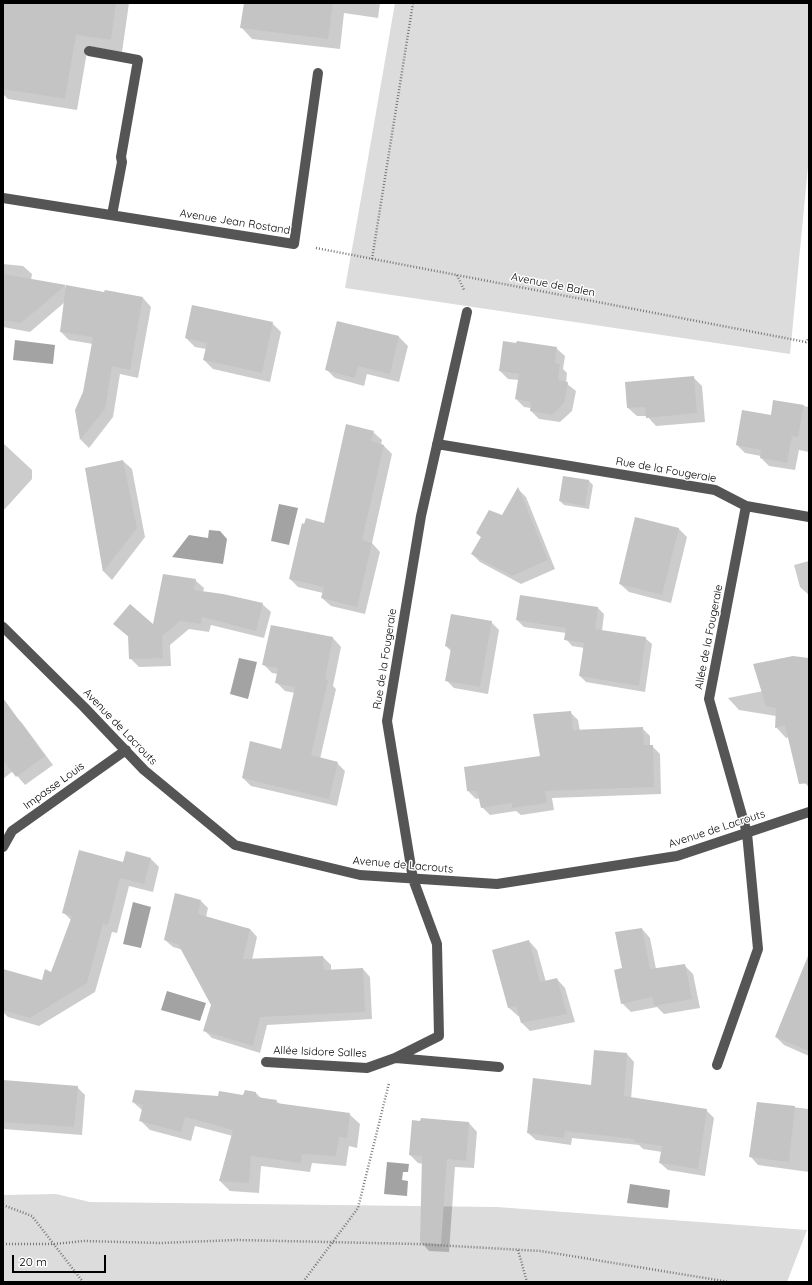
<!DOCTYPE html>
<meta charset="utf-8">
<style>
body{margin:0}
#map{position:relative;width:812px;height:1285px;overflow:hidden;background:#fff;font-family:Quicksand,sans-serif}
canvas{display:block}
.frame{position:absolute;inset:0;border:4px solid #000;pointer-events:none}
.scale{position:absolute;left:12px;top:1255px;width:94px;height:18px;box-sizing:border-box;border:2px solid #000;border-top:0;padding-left:5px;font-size:12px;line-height:14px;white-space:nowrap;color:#000;-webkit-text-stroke:3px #fff;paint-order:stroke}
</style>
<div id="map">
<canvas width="812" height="1285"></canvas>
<div class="frame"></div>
<div class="scale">20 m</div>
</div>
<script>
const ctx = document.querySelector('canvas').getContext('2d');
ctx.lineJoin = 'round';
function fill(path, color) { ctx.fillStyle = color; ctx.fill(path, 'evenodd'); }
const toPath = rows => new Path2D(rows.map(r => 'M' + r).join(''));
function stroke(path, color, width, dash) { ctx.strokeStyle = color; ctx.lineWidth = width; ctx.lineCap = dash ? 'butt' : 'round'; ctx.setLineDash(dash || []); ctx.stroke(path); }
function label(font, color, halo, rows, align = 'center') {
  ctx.font = font + ' Quicksand,sans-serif'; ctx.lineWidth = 3; ctx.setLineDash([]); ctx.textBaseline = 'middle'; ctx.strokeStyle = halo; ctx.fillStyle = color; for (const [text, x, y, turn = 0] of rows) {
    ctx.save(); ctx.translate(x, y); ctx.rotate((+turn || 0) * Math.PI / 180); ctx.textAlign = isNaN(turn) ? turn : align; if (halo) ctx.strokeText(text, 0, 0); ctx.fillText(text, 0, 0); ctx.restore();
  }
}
const green = toPath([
 [395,3,809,3,809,156,790,354,345,288,362,193],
 [56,1194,90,1202,497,1207,807,1230,787,1282,3,1282,3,1195]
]);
const water = toPath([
 [15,340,55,345,53,364,13,360],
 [279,504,298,508,289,545,271,541],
 [209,530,220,531,227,539,223,564,172,557,189,535,208,538],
 [239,658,257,662,248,699,230,694],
 [133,902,151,907,141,948,123,944],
 [167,991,206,1003,200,1021,161,1010],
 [387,1162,409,1164,408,1172,403,1172,402,1180,408,1181,407,1196,384,1194],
 [630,1184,670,1190,668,1208,627,1203]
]);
const shadow = toPath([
 [3,3,129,3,122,52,88,46,77,110,8,99,3,94],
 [245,3,380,3,378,18,344,13,340,49,252,39,241,27],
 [3,264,23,266,32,274,31,280,65,286,67,288,143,298,151,307,138,378,120,374,113,417,89,448,81,440,76,411,84,392,93,344,69,340,61,332,65,302,30,332,3,327],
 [337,322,399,337,408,346,399,382,367,374,364,386,335,378,326,369],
 [272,323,281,332,270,382,213,369,204,360,206,349,195,347,186,338],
 [556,348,565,356,563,369,567,373,566,383,576,391,572,411,560,422,539,419,531,411,531,408,524,407,516,399,519,380,508,379,500,371],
 [693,377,702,386,705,422,656,426,647,416,637,416,628,408],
 [774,401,809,407,809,452,799,450,795,470,769,466,761,458,761,456,745,453,737,445,771,416],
 [373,432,382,440,381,445,384,446,392,454,372,543,380,552,365,614,331,606,322,598,323,593,298,587,290,579,325,524],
 [3,443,32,470,32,479,4,510],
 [123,461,132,469,145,537,112,580,104,572,86,469],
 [564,477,589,481,593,485,589,509,564,505,560,501],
 [518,489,526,497,555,569,521,584,480,562,472,554,482,538,477,533,503,517],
 [678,528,687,537,671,603,629,592,620,584],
 [809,561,809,595,800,587,794,565],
 [195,580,204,588,203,592,262,604,271,612,264,638,211,625,209,632,189,629,170,645,171,666,139,667,130,658,129,637,114,624,154,626],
 [598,608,604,614,602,631,645,638,652,644,645,692,586,682,580,676,584,648,572,646,566,639,566,633,524,627,517,620],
 [491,622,499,630,488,694,454,688,446,680,451,651,446,646],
 [333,638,341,647,333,686,336,689,320,759,337,763,345,771,337,806,251,786,243,778,282,750,295,693,285,691,276,682,278,674,272,673,264,665],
 [809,682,809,787,798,777,789,737,786,738,776,727,776,716,739,710,728,698],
 [570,712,578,720,580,731,642,728,650,736,650,746,652,746,660,754,661,794,552,798,554,810,521,815,516,811,490,815,482,807,480,798,476,799,468,791,541,757],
 [14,715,22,723,53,765,25,785,13,771,3,779,3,722],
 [151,859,159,867,153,892,129,886,117,933,112,932,95,992,39,1026,8,1017,3,1012,3,975,42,981,52,973,71,920,64,913,124,863],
 [201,901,208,908,206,917,250,929,257,937,252,960,323,957,331,965,331,970,363,969,370,977,372,1019,267,1025,260,1053,212,1038,205,1031,213,1005,183,950,173,947,165,940],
 [642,929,650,938,656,969,685,966,693,974,700,1008,664,1014,657,1007,631,1012,622,1003,623,969],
 [529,941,537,950,546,982,557,979,565,988,575,1022,530,1031,522,1023,520,1016,518,1016,509,1008,494,950],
 [809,991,809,1056,784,1045,776,1037],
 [627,1054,634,1062,631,1099,706,1110,714,1118,705,1176,668,1170,660,1163,662,1152,643,1149,639,1145,572,1138,571,1145,536,1140,528,1133,592,1086],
 [3,1081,77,1087,85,1095,82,1135,3,1129],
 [256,1093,261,1098,276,1101,280,1104,349,1114,360,1124,357,1148,349,1146,346,1166,312,1163,310,1172,261,1166,259,1193,230,1191,220,1181,233,1136,195,1126,191,1141,150,1130,140,1120,143,1111,133,1102,244,1096],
 [757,1103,809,1109,809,1172,758,1165,750,1156],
 [422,1119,469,1123,477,1132,474,1168,455,1167,449,1252,429,1251,421,1242,423,1164,418,1163,410,1155]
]);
const building = toPath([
 [3,3,116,3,111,40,76,35,65,99,3,89],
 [244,3,333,3,328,39,240,28],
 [3,274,66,285,21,323,3,320],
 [66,285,104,292,105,290,143,297,130,370,112,366,105,409,80,440,75,410,83,392,93,337,60,332],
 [192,305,273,322,262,373,203,360,207,343,185,338],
 [337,321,399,336,390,374,358,366,355,378,325,370],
 [503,341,516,343,517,341,557,347,555,363,560,364,558,380,568,382,564,403,552,415,530,411,531,402,515,399,519,374,499,371],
 [694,376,697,413,646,418,645,407,627,408,625,382],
 [773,400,804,405,798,437,792,436,787,463,760,458,761,450,736,445,742,410,771,415],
 [346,424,374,431,371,441,384,445,362,540,372,543,357,607,321,598,324,587,289,579,302,523,304,524,306,518,324,523],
 [123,460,137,528,103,572,85,468],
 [563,476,589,480,585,506,559,501],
 [518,487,548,560,512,576,471,554,481,537,476,533,489,510,502,515],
 [635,517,679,528,662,595,619,584],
 [163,574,196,579,194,590,223,594,263,603,256,631,202,617,201,624,180,621,162,636,163,658,129,659,128,636,113,624,130,604,153,624],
 [520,595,598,607,595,629,646,637,639,686,579,676,584,643,564,640,566,628,516,620],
 [451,614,492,621,480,687,445,681,451,648,445,646],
 [271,625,333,637,325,679,328,680,311,755,338,762,329,799,242,778,250,741,281,749,295,687,275,683,278,668,262,665],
 [793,656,809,658,809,783,799,784,785,725,775,728,776,708,766,706,753,664],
 [3,698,45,756,16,777,3,760],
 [571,711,573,730,643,727,644,745,653,745,654,787,545,791,547,803,512,808,512,803,481,808,477,791,467,791,464,767,540,756,533,714],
 [79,850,123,862,126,851,151,858,144,884,120,878,108,925,103,924,87,983,30,1018,3,1010,3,969,42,980,45,969,51,972,72,916,62,913],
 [175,893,201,900,198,914,250,929,243,959,323,956,324,970,363,968,365,1012,260,1017,253,1046,203,1031,211,1005,178,944,164,940],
 [642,928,650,969,685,964,692,999,655,1006,652,997,621,1004,614,970,622,968,615,932],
 [529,940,540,982,557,978,567,1014,521,1023,516,1006,508,1008,492,950],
 [808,956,809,956,809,1051,775,1037],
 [594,1050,627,1053,624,1096,707,1109,698,1169,659,1163,662,1146,634,1142,634,1139,565,1131,564,1138,527,1133,533,1078,591,1085],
 [3,1080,78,1086,74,1127,3,1122],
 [135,1090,218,1096,219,1091,243,1095,245,1090,256,1092,256,1097,277,1100,276,1103,350,1113,347,1138,339,1137,336,1156,302,1154,301,1163,251,1156,249,1183,219,1181,233,1130,185,1117,181,1132,139,1121,143,1105,132,1102],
 [757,1102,795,1106,789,1162,749,1157],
 [421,1118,469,1122,466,1161,447,1159,441,1244,420,1243,422,1156,409,1155,412,1120,420,1121]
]);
const path = toPath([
 [316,248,806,342,809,338],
 [372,259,413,3],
 [457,275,464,290],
 [3,1205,32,1216,83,1282],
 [3,1244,54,1244,84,1241,160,1243,237,1240,417,1244,541,1251,729,1282],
 [518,1250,527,1282],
 [303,1282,358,1208,389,1083]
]);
const minor = toPath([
 [89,51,138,60,121,157,122,162,112,215],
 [3,198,294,244,318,73],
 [437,444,715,490,746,506],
 [3,627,84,707,144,770,235,845,360,875,497,884,677,856,809,812],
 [3,847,12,831,126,750],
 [396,1058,499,1067],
 [266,1062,367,1068,395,1058,439,1036,437,944,413,879,387,721,421,516,467,312],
 [717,1065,758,949,747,833,709,699,746,506,809,517]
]);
const streetNames = [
 ["Avenue Jean Rostand",235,222,9],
 ["Avenue de Balen",553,285,11],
 ["Rue de la Fougeraie",666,470,10],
 ["Allée de la Fougeraie",709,637,-79],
 ["Rue de la Fougeraie",385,659,-81],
 ["Avenue de Lacrouts",120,727,46],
 ["Impasse Louis",54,786,-36],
 ["Avenue de Lacrouts",717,829,-18],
 ["Avenue de Lacrouts",403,865,5],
 ["Allée Isidore Salles",320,1052,2]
];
fill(green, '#dcdcdc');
fill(water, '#a3a3a3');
fill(shadow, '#0003');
fill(building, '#c4c4c4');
stroke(path, '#777', 2.5, [1, 2]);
stroke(minor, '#555', 10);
label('11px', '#000', '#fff', streetNames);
</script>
